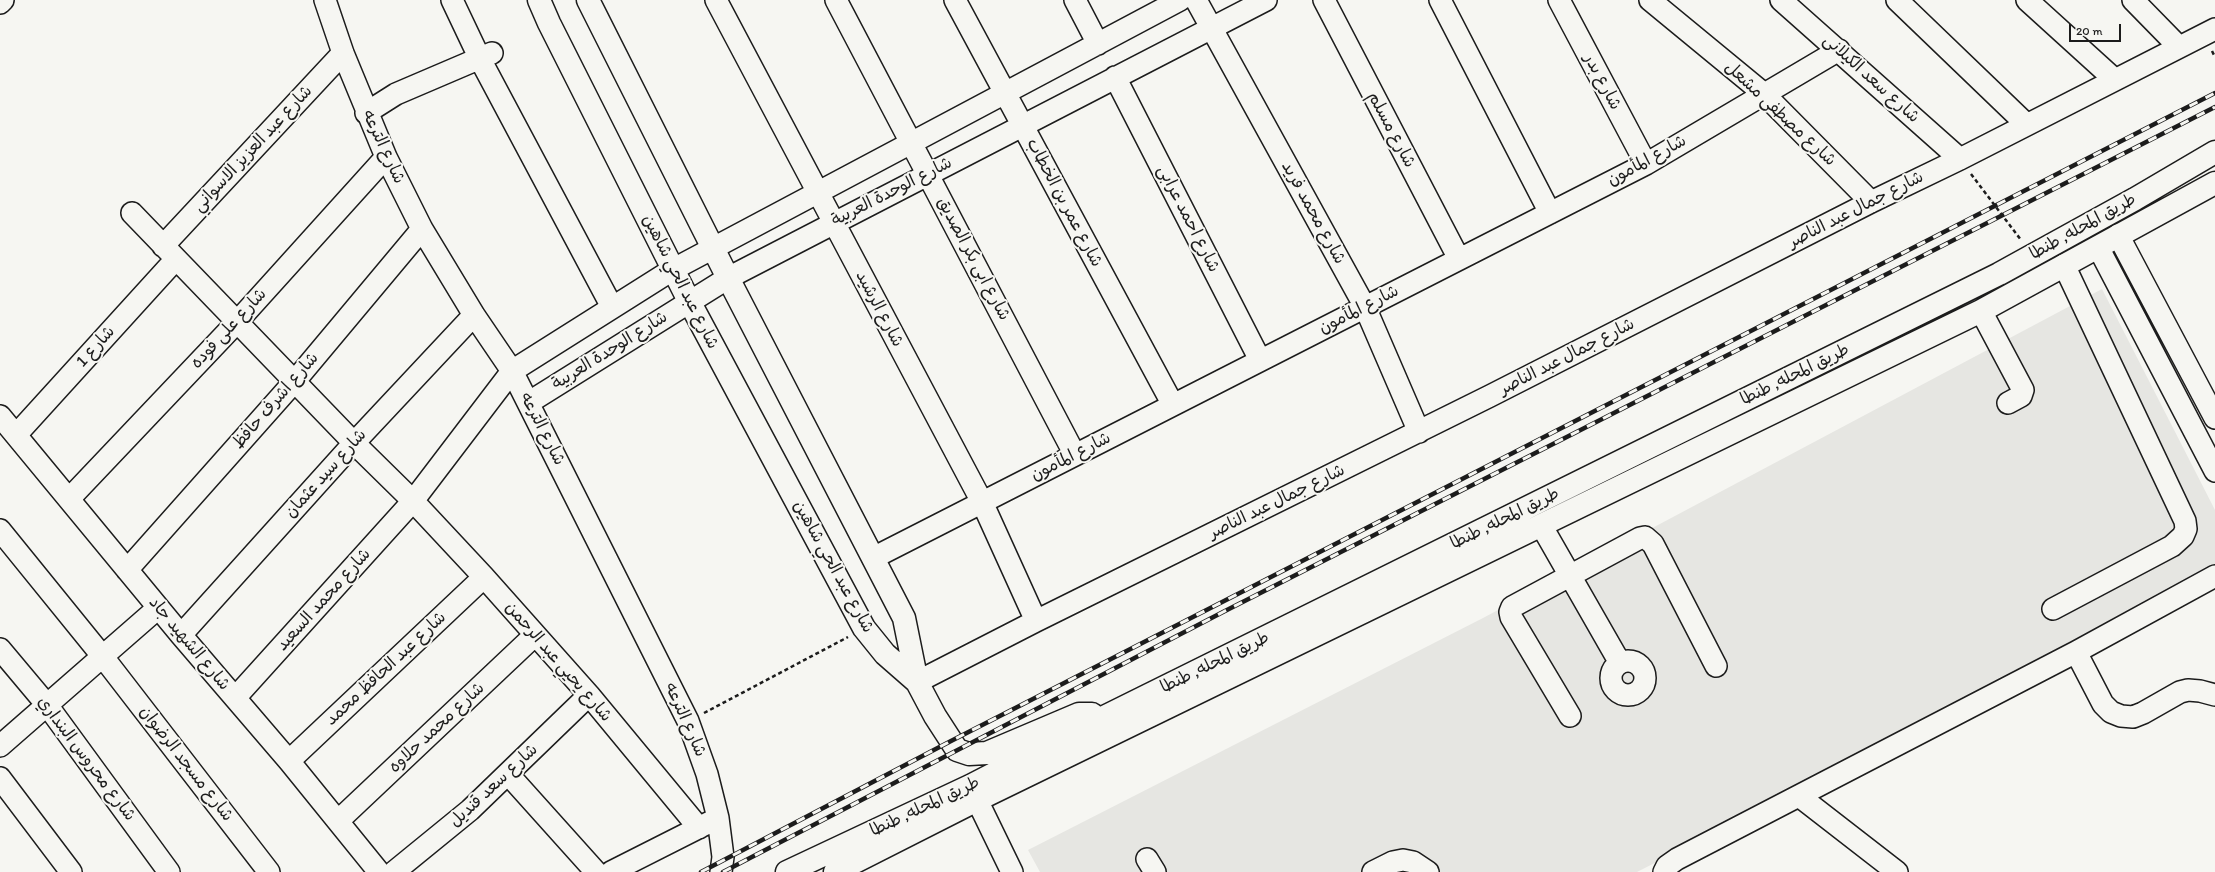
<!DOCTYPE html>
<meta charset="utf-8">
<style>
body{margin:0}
#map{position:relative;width:2215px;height:872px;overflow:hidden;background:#f6f6f2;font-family:Itim,sans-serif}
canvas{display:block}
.scale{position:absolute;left:2069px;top:24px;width:52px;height:18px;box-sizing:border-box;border:2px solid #1c1c1c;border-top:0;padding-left:5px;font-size:12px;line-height:14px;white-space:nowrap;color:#1c1c1c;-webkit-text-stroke:3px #f6f6f2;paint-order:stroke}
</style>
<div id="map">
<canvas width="2215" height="872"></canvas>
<div class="scale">20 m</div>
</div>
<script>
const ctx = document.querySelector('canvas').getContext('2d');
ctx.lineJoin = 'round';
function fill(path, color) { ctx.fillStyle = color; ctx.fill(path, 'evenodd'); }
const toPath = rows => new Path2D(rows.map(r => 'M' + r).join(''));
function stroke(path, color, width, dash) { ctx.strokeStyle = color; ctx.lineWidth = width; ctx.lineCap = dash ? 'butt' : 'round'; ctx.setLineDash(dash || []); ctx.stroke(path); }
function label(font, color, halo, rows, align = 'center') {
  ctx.font = font + ' Itim,"Playpen Sans Arabic",sans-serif'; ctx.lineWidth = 4; ctx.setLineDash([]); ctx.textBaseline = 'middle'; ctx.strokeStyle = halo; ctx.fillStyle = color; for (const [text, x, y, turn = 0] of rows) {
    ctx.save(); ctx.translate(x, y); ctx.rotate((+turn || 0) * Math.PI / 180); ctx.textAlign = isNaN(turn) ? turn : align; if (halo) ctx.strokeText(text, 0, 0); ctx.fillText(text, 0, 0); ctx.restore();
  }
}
const built = toPath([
 [2102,289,2215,510,2215,577,1637,872,1040,872,1028,850,1483,618]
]);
const path = toPath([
 [2212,51,2215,57],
 [1971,174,2021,240],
 [704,713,848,637]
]);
const minor = toPath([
 [325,0,343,53,386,157,422,229,474,315,512,371,688,721,707,774,718,818,723,857,721,872],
 [452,0,480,59,612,307],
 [716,0,982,502,1036,621],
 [836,0,1075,455],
 [955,0,1173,405],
 [1075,0,1098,44],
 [1196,0,1365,307,1419,432],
 [1324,0,1459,259],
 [1440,0,1550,213],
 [1559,0,1646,164],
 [1650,0,1763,93,1871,202],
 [1781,0,1960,159],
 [1897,0,2026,124],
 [2027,0,2114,79],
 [2133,0,2179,47],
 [0,3,3,0],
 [1115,77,1260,360],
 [366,113,396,94,492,53],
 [132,213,354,443,413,501,484,577,589,695,699,828],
 [2118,235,2215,418],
 [163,246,343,53],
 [2098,247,2215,471],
 [1981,311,2023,390,2021,396,2008,403],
 [528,403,728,278,1266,0],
 [0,416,181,635,289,761,379,872],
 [16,435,176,259],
 [69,499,237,322,386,157],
 [1541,525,1620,663],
 [0,530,103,657,269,872],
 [873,558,1646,164,1839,50],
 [127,570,294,382,422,229],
 [2053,609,2172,546,2183,536,2186,529,2185,521,2064,265],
 [181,635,354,443,474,315],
 [0,649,47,705,169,872],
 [2076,652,2103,704,2111,712,2121,716,2133,717,2143,713,2180,692,2188,690,2200,691,2215,695],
 '1611 678a17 17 0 1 1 34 0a17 17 0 1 1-34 0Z',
 [917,682,1036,621,1490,396,1871,202,1960,159,2215,29],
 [235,698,413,501,512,371,672,270,1180,0],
 [1570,716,1511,617,1510,612,1512,607,1640,538,1645,537,1653,544,1716,666],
 [0,746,158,608],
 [289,761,484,577],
 [508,774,596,872],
 [0,778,71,872],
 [1799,796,1897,872],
 [977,800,1012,872],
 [338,821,535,635],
 [1147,859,1155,872],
 [394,872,470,810,589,695],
 [611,872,710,822],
 [1373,872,1393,862,1403,860,1413,862,1428,872],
 [1664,872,1667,866,1677,859,2076,652,2215,576]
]);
const major = toPath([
 [539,0,549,23,689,301,864,628,885,654,917,682],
 [588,0,728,278,904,618,917,682,935,716,957,750,969,754,987,753,1079,714,1092,714,1097,718],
 [787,872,970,786,1098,720,1999,274,2135,199,2215,152],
 [835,872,977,800,1981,311,2215,183]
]);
const rail = toPath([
 [701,872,951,741,2215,93],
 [723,872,1223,612,2215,107]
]);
const streetNames = [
 ["شارع سعد الكيلانى",1871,79,42],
 ["شارع بدر",1602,82,62],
 ["شارع مصطفى مشعل",1780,114,43],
 ["شارع مسلم",1391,130,62],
 ["شارع الترعه",383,147,65],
 ["شارع عبد العزيز الاسواني",253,149,-47],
 ["شارع المأمون",1647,161,-29],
 ["شارع الوحدة العربية",892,192,-27],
 ["شارع عمر بن الخطاب",1064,203,62],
 ["شارع جمال عبد الناصر",1856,210,-27],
 ["شارع محمد فريد",1313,213,61],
 ["شارع احمد عرابى",1188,219,63],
 ["طريق المحله, طنطا",2083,227,-29],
 ["شارع ابى بكر الصديق",973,259,62],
 ["شارع عبد الحي شاهين",680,282,63],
 ["شارع الرشيد",879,309,62],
 ["شارع المأمون",1359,310,-27],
 ["شارع على فوده",229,329,-47],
 ["شارع 1",96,347,-48],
 ["شارع الوحدة العربية",610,351,-32],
 ["شارع جمال عبد الناصر",1567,357,-27],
 ["طريق المحله, طنطا",1795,375,-26],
 ["شارع اشرف حافظ",276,401,-49],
 ["شارع الترعه",542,429,63],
 ["شارع المأمون",1071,457,-27],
 ["شارع سيد عثمان",326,474,-48],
 ["شارع جمال عبد الناصر",1277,502,-26],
 ["طريق المحله, طنطا",1505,519,-26],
 ["شارع عبد الحي شاهين",833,567,61],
 ["شارع محمد السعيد",324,600,-48],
 ["شارع الشهيد جاد",189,644,50],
 ["شارع يحيي عبد الرحمن",558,662,49],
 ["طريق المحله, طنطا",1215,663,-26],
 ["شارع عبد الحافظ محمد",386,669,-43],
 ["شارع الترعه",685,720,66],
 ["شارع محمد حلاوه",437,728,-43],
 ["شارع محروس البنداري",86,759,53],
 ["شارع مسجد الرضوان",186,764,52],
 ["شارع سعد قنديل",494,786,-43],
 ["طريق المحله, طنطا",925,807,-25]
];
fill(built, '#e6e6e2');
stroke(minor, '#1c1c1c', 24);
stroke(major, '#1c1c1c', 25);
stroke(path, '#1c1c1c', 2.5, [4, 3]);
stroke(minor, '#f6f6f2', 21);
stroke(major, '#f6f6f2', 22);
stroke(rail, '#1c1c1c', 4.5);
stroke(rail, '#f6f6f2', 3, [9]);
label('17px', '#1c1c1c', '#f6f6f2', streetNames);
</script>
